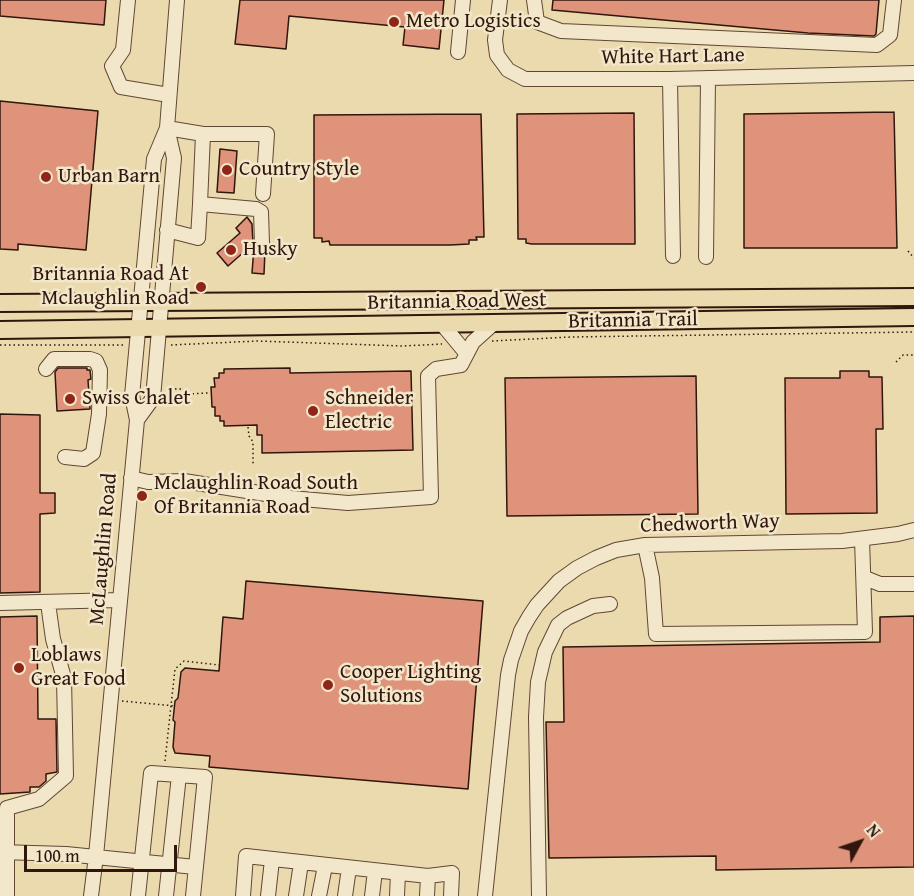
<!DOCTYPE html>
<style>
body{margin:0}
#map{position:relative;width:914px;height:896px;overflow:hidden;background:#ebdaae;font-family:"Gentium Book Plus",serif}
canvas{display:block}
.north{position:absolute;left:830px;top:812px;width:60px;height:60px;-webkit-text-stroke:4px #f2e7ca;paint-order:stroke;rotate:50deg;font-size:16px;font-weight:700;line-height:24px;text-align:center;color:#30160c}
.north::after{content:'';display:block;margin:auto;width:21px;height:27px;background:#30160c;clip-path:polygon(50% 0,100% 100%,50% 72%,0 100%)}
.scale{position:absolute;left:24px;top:845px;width:153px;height:27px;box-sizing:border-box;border:3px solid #30160c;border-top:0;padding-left:8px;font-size:18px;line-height:21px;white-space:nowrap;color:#30160c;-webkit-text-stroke:4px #f2e7ca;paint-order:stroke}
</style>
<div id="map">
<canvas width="914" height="896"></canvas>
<div class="north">N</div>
<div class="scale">100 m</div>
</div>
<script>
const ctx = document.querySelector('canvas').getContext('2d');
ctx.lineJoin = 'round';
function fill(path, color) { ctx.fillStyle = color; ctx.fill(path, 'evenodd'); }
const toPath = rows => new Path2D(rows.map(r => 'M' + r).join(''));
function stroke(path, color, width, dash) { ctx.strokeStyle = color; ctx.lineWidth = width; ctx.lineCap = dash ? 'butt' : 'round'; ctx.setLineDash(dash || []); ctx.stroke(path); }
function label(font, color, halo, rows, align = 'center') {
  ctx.font = font + ' "Gentium Book Plus",serif'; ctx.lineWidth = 5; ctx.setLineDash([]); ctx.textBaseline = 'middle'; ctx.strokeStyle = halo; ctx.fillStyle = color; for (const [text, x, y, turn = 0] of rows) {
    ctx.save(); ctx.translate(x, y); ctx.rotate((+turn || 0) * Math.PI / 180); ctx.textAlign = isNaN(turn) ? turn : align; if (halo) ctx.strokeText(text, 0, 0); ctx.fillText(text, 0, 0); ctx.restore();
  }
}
const building = toPath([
 [0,0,106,0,104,25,0,16,0,0],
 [240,0,444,0,439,49,403,45,405,27,289,16,286,49,235,44,240,0],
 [553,0,879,0,876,34,874,36,808,33,552,10,553,0],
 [0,101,98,111,86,250,18,244,18,250,0,249,0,101],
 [894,112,897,248,744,248,744,114,894,112],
 [634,113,635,244,532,244,526,243,526,239,518,239,517,114,634,113],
 [481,114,484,237,476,237,477,240,469,240,469,244,450,245,330,245,329,241,322,242,322,238,314,238,314,115,481,114],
 [220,149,237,151,234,193,217,192,220,149],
 [247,217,252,224,253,244,228,266,217,253,240,233,236,228,247,217],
 [254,247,258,251,265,251,264,274,252,273,254,247],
 [58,368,87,368,87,370,90,370,91,379,88,380,90,409,57,411,55,372,58,368],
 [290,368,290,373,411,371,413,450,262,453,262,435,257,435,257,425,224,426,224,421,220,421,220,416,215,416,215,407,212,407,211,387,215,387,214,378,219,378,219,373,224,373,224,369,290,368],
 [840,371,869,371,869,377,882,377,883,429,876,429,877,513,786,514,785,378,840,378,840,371],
 [696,376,698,514,507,516,505,378,696,376],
 [0,414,40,415,40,493,55,493,55,513,40,514,40,592,0,593,0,414],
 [246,581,483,601,468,789,209,767,210,756,175,753,173,747,175,722,173,720,175,701,178,698,181,672,185,668,219,671,223,617,243,619,246,581],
 [37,616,38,719,56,719,57,772,46,774,46,781,39,787,30,787,30,792,0,794,0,617,37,616],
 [914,616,914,867,716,870,716,856,549,858,546,722,564,722,563,647,880,642,880,617,914,616]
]);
const path = toPath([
 [908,251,914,258],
 [492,341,571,337,914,332],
 [0,345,125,345],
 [171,345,257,341,403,346,442,344],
 [896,362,903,355,914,355],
 [166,389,183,389,188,394,187,405,192,405],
 [188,394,208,393],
 [248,427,249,436,253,442,253,466],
 [122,701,175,706],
 [165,761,175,669,184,661,219,665]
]);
const minor = toPath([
 [128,0,123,50,112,66,121,87,169,95],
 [500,0,495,40,497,55,508,70,525,79,670,79,914,73],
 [534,0,537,22,561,31,877,45,890,35,894,0],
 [458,52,463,0],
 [670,79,673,256],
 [167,128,203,134,267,134,263,194],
 [203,134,200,204,256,209,261,212,262,243],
 [167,230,198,238,200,204],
 [706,257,708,78],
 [442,324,466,353],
 [46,369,54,359,90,359,96,361,100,370,99,414,93,453,84,459,65,457],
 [137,420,153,398,174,158,167,128,177,0],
 [131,478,148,482,184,481,291,498,348,503,431,497,428,376,436,369,461,365,473,342,493,324],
 [645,545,652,578,656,634,865,632,862,539],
 [865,578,880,584,914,584],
 [0,603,120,600],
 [0,852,66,854,195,867],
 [7,896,7,808,39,799,66,776,64,678,53,639,48,603],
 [91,896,96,856,137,420,132,396,154,159,167,128],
 [138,896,151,773,205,777,193,896],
 [166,896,179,775],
 [243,896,246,856,428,876,452,873,451,896],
 [268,896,272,860],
 [296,896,301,863],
 [319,896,325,866],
 [345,896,349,868],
 [372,896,375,871],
 [397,896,398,873],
 [427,896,428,876],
 [485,896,508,675,511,660,521,631,529,617,537,605,559,581,577,568,596,558,616,550,645,545,842,541,898,534,914,530],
 [539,896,536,717,538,682,545,652,558,625,567,618,593,606,610,604]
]);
const major = toPath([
 [0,303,914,297],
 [0,330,914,317]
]);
const markers = [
 [394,22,6,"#8f2418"],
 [227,170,6,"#8f2418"],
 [46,177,6,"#8f2418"],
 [231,250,6,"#8f2418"],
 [201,287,6,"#8f2418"],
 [70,399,6,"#8f2418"],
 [313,411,6,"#8f2418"],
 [142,496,6,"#8f2418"],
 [19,668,6,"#8f2418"],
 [328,685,6,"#8f2418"]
];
const poiNames = [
 ["Metro Logistics",406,22],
 ["Country Style",239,170],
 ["Urban Barn",58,177],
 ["Husky",243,250],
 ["Britannia Road At",189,275,"right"],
 ["Mclaughlin Road",189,299,"right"],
 ["Swiss Chalet",82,399],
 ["Schneider",325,399],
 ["Electric",325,423],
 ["Mclaughlin Road South",154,484],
 ["Of Britannia Road",154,508],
 ["Loblaws",31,656],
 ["Great Food",31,680],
 ["Cooper Lighting",340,673],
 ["Solutions",340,697]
];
const streetNames = [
 ["White Hart Lane",673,57,-1],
 ["Britannia Road West",457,302,-1],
 ["Britannia Trail",633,321,-1],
 ["Chedworth Way",710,524,-2],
 ["McLaughlin Road",104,549,-85]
];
fill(building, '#de937a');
stroke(building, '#30160c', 1.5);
stroke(minor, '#5f4734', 16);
stroke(major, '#30160c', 20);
stroke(path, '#30160c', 1.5, [1.5, 3]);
stroke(minor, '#f2e7ca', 14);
stroke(major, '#ebdaae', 16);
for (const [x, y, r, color] of markers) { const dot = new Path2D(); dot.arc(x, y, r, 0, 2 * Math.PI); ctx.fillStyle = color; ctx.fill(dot); stroke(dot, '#f2e7ca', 2); }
label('21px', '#30160c', '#f2e7ca', poiNames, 'left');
label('21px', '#30160c', '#f2e7ca', streetNames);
</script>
